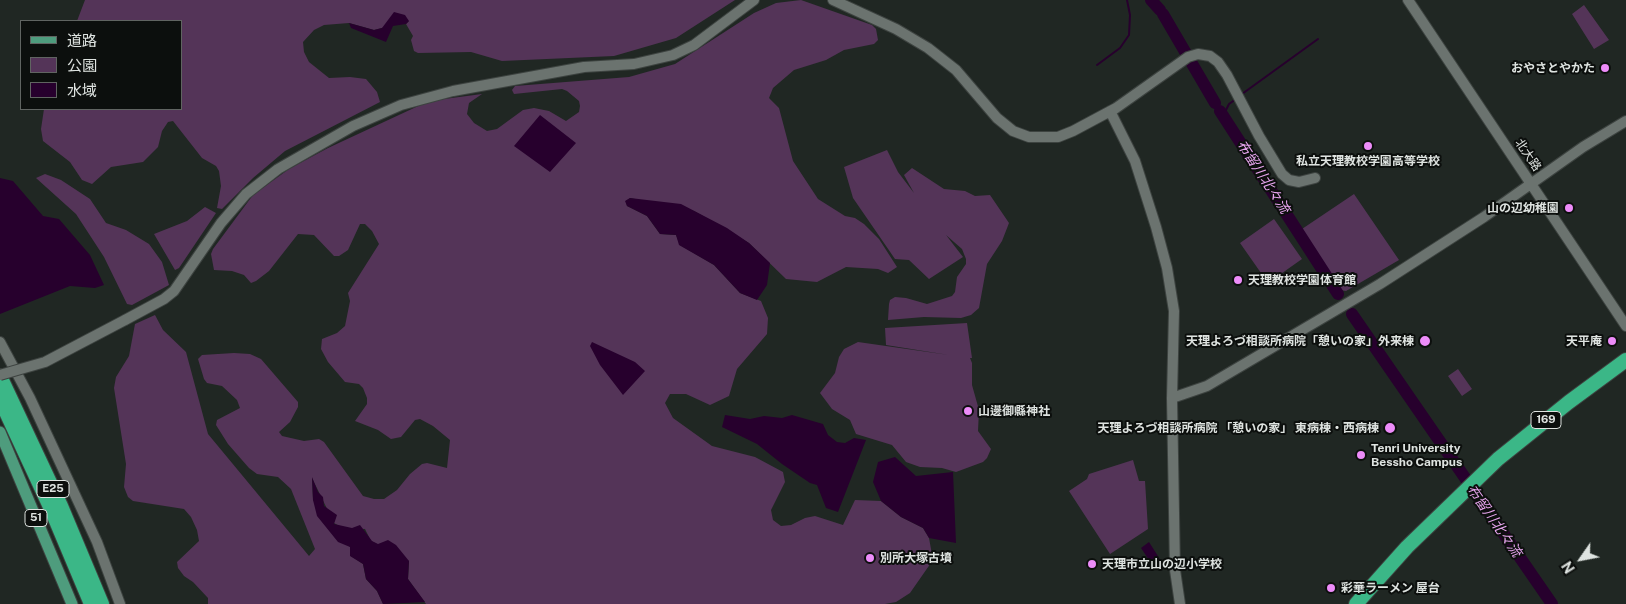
<!DOCTYPE html>
<meta charset="utf-8">
<style>
body{margin:0}
#map{position:relative;width:1626px;height:604px;overflow:hidden;background:#202723;font-family:"Public Sans","Noto Sans JP",sans-serif}
canvas{display:block}
.legend{position:absolute;left:20px;top:20px;width:162px;height:90px;box-sizing:border-box;background:#0c0f0d;border:1px solid #606461;margin:0;padding:6px 9px;list-style:none;font-size:15px;color:#dee3e0}
.legend li{display:flex;align-items:center;gap:10px;height:25px}
.legend b{width:25px;border:1px solid #606461}
.north{position:absolute;left:1556px;top:534px;width:50px;height:50px;-webkit-text-stroke:4px #0c0f0d;paint-order:stroke;rotate:237deg;font-size:14px;font-weight:700;line-height:20px;text-align:center;color:#dee3e0}
.north::after{content:'';display:block;margin:auto;width:18px;height:22px;background:#dee3e0;clip-path:polygon(50% 0,100% 100%,50% 72%,0 100%)}
</style>
<div id="map">
<canvas width="1626" height="604"></canvas>
<ul class="legend">
<li><b style="height:6px;background:#4e9c7d"></b>道路</li>
<li><b style="height:14px;background:#543458"></b>公園</li>
<li><b style="height:14px;background:#27002d"></b>水域</li>
</ul>
<div class="north">N</div>
</div>
<script>
const ctx = document.querySelector('canvas').getContext('2d');
ctx.lineJoin = 'round';
function fill(path, color) { ctx.fillStyle = color; ctx.fill(path, 'evenodd'); }
const toPath = rows => new Path2D(rows.map(r => 'M' + r).join(''));
function stroke(path, color, width, dash) { ctx.strokeStyle = color; ctx.lineWidth = width; ctx.lineCap = dash ? 'butt' : 'round'; ctx.setLineDash(dash || []); ctx.stroke(path); }
function label(font, color, halo, rows, align = 'center') {
  ctx.font = font + ' "Public Sans","Noto Sans JP",sans-serif'; ctx.lineWidth = 4; ctx.setLineDash([]); ctx.textBaseline = 'middle'; ctx.strokeStyle = halo; ctx.fillStyle = color; for (const [text, x, y, turn = 0] of rows) {
    ctx.save(); ctx.translate(x, y); ctx.rotate((+turn || 0) * Math.PI / 180); ctx.textAlign = isNaN(turn) ? turn : align; if (halo) ctx.strokeText(text, 0, 0); ctx.fillText(text, 0, 0); ctx.restore();
  }
}
const green = toPath([
 [85,0,735,0,676,38,614,56,502,61,471,52,418,53,414,51,411,40,413,36,406,24,409,21,374,30,349,23,324,25,314,30,303,42,304,52,309,62,329,78,350,77,366,79,377,92,380,102,285,151,253,178,222,209,217,208,221,186,219,171,216,166,202,158,173,121,168,122,162,131,158,147,143,162,111,167,92,184,82,180,70,162,43,141,41,129,44,109,181,109,181,21,77,21],
 [801,0,872,25,876,29,878,40,874,44,844,50,826,60,794,70,773,88,769,98,779,108,793,161,818,199,845,216,855,218,864,224,879,239,897,267,888,273,878,269,846,267,817,282,786,279,749,243,694,211,630,198,626,201,627,206,647,216,660,234,676,235,680,245,714,265,740,293,761,301,768,318,767,334,737,369,729,396,710,405,686,394,670,394,665,403,673,418,712,446,755,457,783,472,785,482,771,510,773,520,781,526,791,525,805,518,815,516,843,525,855,500,881,501,901,517,923,528,929,538,933,560,910,593,896,602,885,604,426,604,408,579,409,561,371,541,365,529,343,528,334,523,312,478,313,500,350,547,351,556,363,564,366,579,377,591,383,604,208,604,208,598,193,582,184,576,178,568,177,562,199,541,197,530,191,517,184,509,133,501,128,497,124,487,126,464,114,388,116,377,129,356,135,324,155,315,163,330,186,352,208,434,309,556,315,549,291,489,278,477,257,474,249,468,228,444,216,425,217,420,240,408,237,400,222,386,207,383,204,379,198,359,202,355,234,353,250,354,261,359,298,402,298,407,290,422,279,432,282,436,304,441,319,439,324,442,363,496,374,499,384,499,397,490,410,474,422,464,427,463,447,468,450,440,433,426,420,419,415,420,401,437,391,439,378,430,355,421,367,404,367,398,363,388,359,384,345,382,328,362,321,349,322,339,337,333,345,326,350,301,348,293,379,244,372,231,365,224,360,224,348,250,339,256,334,256,314,235,298,234,269,271,256,281,251,283,244,275,232,271,214,270,211,254,213,249,253,195,289,169,328,148,429,101,482,94,469,103,467,114,474,123,487,131,497,129,523,110,534,108,549,111,566,121,579,112,580,106,579,101,567,91,562,89,514,94,512,90,515,86,629,77,675,64,754,13,776,3],
 [1584,5,1609,40,1594,49,1572,14],
 [887,150,898,172,914,193,904,175,912,168,944,189,965,191,975,196,990,195,1009,223,1002,241,987,264,979,308,971,315,961,318,924,317,888,320,889,304,890,300,895,297,906,298,927,304,952,296,955,292,957,277,966,264,966,259,962,249,946,235,963,257,929,279,909,260,895,259,853,198,844,167],
 [45,174,61,180,90,199,106,223,126,230,149,244,162,262,169,285,132,305,127,304,104,257,76,214,36,178],
 [1354,194,1399,260,1346,291,1340,290,1299,231],
 [205,207,216,213,179,268,175,270,154,234,187,221],
 [1274,219,1302,259,1268,283,1240,243],
 [967,323,972,358,970,358,972,363,972,385,979,410,978,431,991,449,987,458,983,462,956,472,942,468,920,467,906,462,892,445,856,434,850,420,832,409,820,393,835,373,839,357,844,349,858,342,949,355,886,345,885,328],
 [1458,369,1472,389,1462,396,1448,376],
 [1133,460,1139,481,1145,481,1148,529,1110,554,1069,491,1087,479,1089,474]
]);
const water = toPath([
 [394,12,405,15,409,21,406,24,393,26,386,42,351,28,349,23,374,30,382,28],
 [540,115,576,143,550,172,514,146],
 [0,178,13,181,43,216,59,219,90,255,104,285,95,288,70,286,0,314],
 [630,198,681,204,727,228,749,243,770,263,767,285,757,300,740,293,714,265,679,245,676,235,660,234,647,216,627,206,625,201],
 [592,342,635,362,645,371,623,395,600,365,590,346],
 [725,415,750,419,764,416,782,418,792,415,823,424,828,435,837,442,845,443,854,438,866,440,838,512,826,508,817,485,810,483,782,464,757,444,722,427],
 [895,457,916,476,953,472,956,543,929,538,923,528,901,517,881,501,873,482,878,462],
 [312,477,318,492,323,497,324,506,337,515,334,524,352,528,360,525,372,541,378,544,388,540,396,545,409,561,408,579,425,602,383,604,377,591,366,579,363,564,350,556,350,547,338,542,317,516,313,500],
 [1149,542,1163,564,1155,569,1141,548]
]);
const stream = toPath([
 [1097,65,1120,48,1129,35,1130,15,1127,0],
 [1242,94,1318,39],
 [1225,119,1225,112,1229,104,1236,99]
]);
const river = toPath([
 [1151,0,1160,10],
 [1163,14,1215,103],
 [1220,111,1338,294],
 [1352,314,1552,604]
]);
const secondary = toPath([
 [833,0,896,29,928,48,956,70,997,118,1013,131,1029,137,1058,137,1073,131,1116,108,1188,57,1198,54,1210,56,1218,62,1227,75,1259,136,1282,174,1289,180,1299,182,1315,178],
 [1408,0,1626,326],
 [1110,111,1135,161,1156,227,1167,268,1174,311,1172,398,1175,570,1180,604],
 [125,320,164,299,174,291,221,223,246,194,278,169,353,126,401,105,453,91,584,67,634,64,673,55,694,45,754,0],
 [0,342,30,398,97,542,120,604],
 [1172,398,1207,386,1380,284,1484,217,1583,147,1626,121]
]);
const primary = toPath([
 [0,432,72,604]
]);
const highway = toPath([
 [0,376,61,506,102,604],
 [0,399,51,509,91,604],
 [1356,604,1407,547,1498,459,1569,402,1626,360]
]);
const secondaryBridge = toPath([
 [0,375,45,362,125,320]
]);
const markers = [
 [1605,68,5,"#ed8cf9"],
 [1368,146,5,"#ed8cf9"],
 [1569,208,5,"#ed8cf9"],
 [1238,280,5,"#ed8cf9"],
 [1425,341,6,"#ed8cf9"],
 [1612,341,5,"#ed8cf9"],
 [968,411,5,"#ed8cf9"],
 [1390,428,6,"#ed8cf9"],
 [1361,455,5,"#ed8cf9"],
 [870,558,5,"#ed8cf9"],
 [1092,564,5,"#ed8cf9"],
 [1331,588,5,"#ed8cf9"]
];
const shields = [
 [1546,420,30],
 [53,489,32],
 [36,518,22]
];
const shieldNames = [
 ["169",1546,420],
 ["E25",53,489],
 ["51",36,518]
];
const poiNames = [
 ["おやさとやかた",1595,68,"right"],
 ["私立天理教校学園高等学校",1368,161,"center"],
 ["山の辺幼稚園",1559,208,"right"],
 ["天理教校学園体育館",1248,280],
 ["天理よろづ相談所病院「憩いの家」外来棟",1414,341,"right"],
 ["天平庵",1602,341,"right"],
 ["山邊御縣神社",978,411],
 ["天理よろづ相談所病院 「憩いの家」 東病棟・西病棟",1379,428,"right"],
 ["Tenri University",1371,448],
 ["Bessho Campus",1371,462],
 ["別所大塚古墳",880,558],
 ["天理市立山の辺小学校",1102,564],
 ["彩華ラーメン 屋台",1341,588]
];
const streetNames = [
 ["北大路",1528,155,56]
];
const waterNames = [
 ["布留川北々流",1263,177,57],
 ["布留川北々流",1494,521,55]
];
fill(green, '#543458');
fill(water, '#27002d');
stroke(stream, '#27002d', 2);
stroke(river, '#27002d', 12);
stroke(secondary, '#3d4340', 12);
stroke(primary, '#3d4340', 13);
stroke(highway, '#3d4340', 16);
stroke(secondary, '#6b736f', 10);
stroke(primary, '#4e9c7d', 11);
stroke(highway, '#3bb787', 14);
stroke(secondaryBridge, '#3d4340', 12, []);
stroke(secondaryBridge, '#6b736f', 10);
for (const [x, y, r, color] of markers) { const dot = new Path2D(); dot.arc(x, y, r, 0, 2 * Math.PI); ctx.fillStyle = color; ctx.fill(dot); stroke(dot, '#0c0f0d', 2); }
for (const [x, y, w] of shields) { const box = new Path2D(); box.roundRect(x - w / 2, y - 8.5, w, 17, 4); ctx.fillStyle = '#0c0f0d'; ctx.fill(box); stroke(box, '#dee3e0', 1); }
label('bold 11px', '#dee3e0', null, shieldNames);
label('bold 12px', '#dee3e0', '#0c0f0d', poiNames, 'left');
label('12px', '#dee3e0', '#0c0f0d', streetNames);
label('italic 14px', '#e6a4ed', '#0c0f0d', waterNames);
</script>
